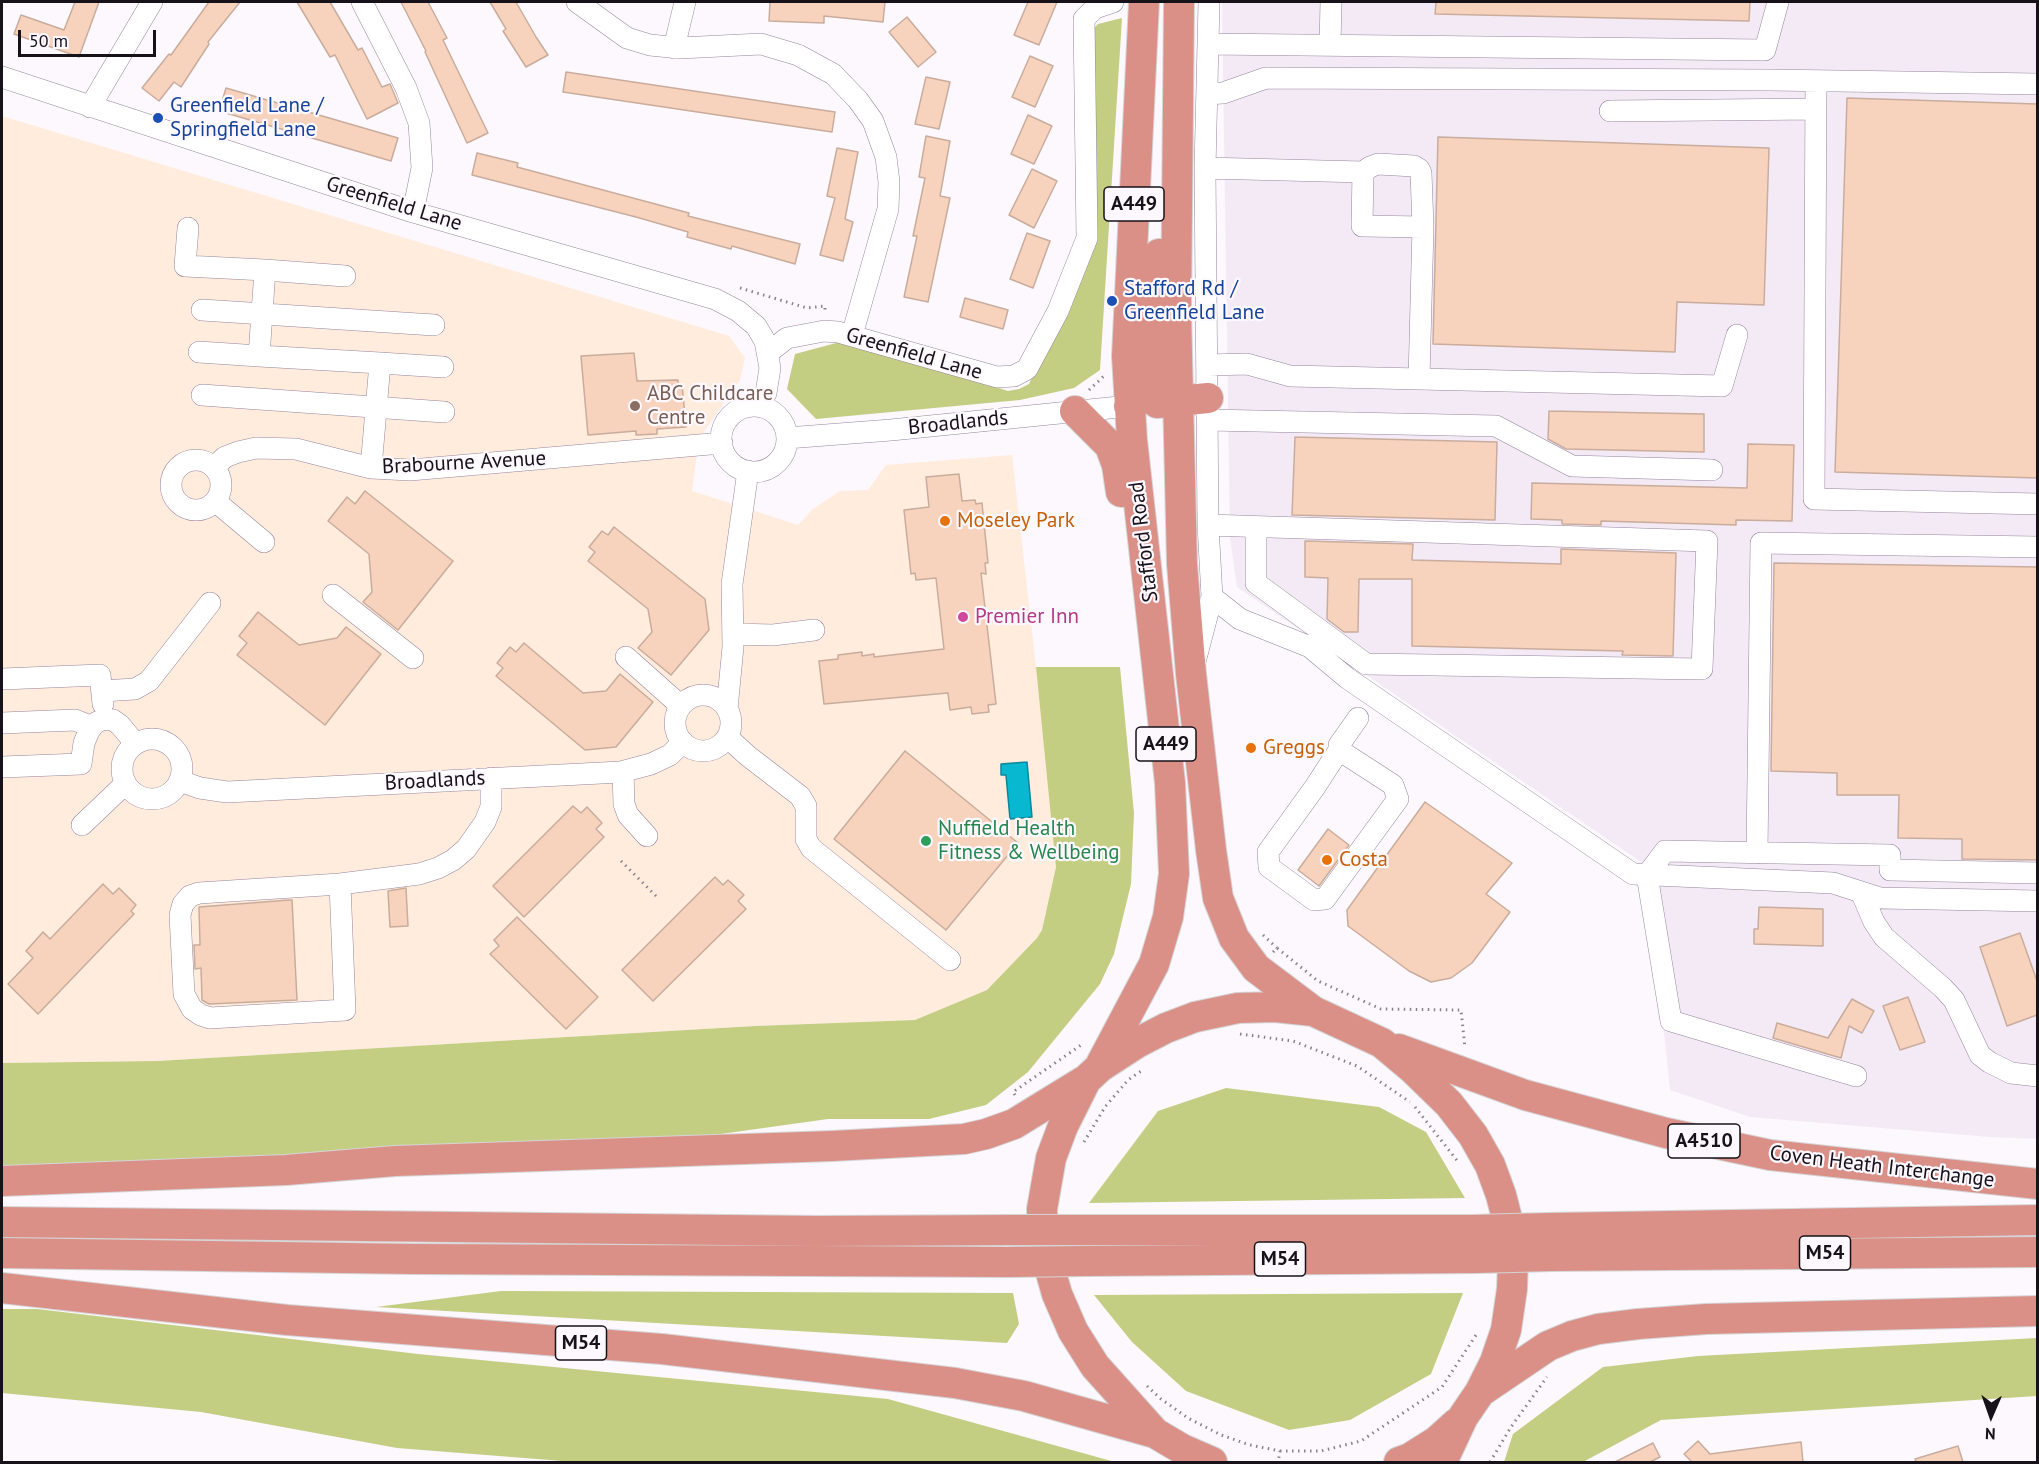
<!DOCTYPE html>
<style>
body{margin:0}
#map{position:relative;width:2039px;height:1464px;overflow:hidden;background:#fcf8fe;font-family:"PT Sans",sans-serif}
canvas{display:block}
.frame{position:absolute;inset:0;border:3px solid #17111a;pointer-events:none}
.north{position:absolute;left:1961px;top:1386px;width:60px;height:60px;-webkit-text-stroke:4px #fcf8fe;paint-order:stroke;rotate:182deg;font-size:16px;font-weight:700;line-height:24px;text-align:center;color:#17111a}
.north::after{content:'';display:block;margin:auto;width:21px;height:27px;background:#17111a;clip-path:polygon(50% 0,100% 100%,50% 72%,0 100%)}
.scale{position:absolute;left:18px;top:30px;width:138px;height:27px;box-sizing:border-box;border:3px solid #17111a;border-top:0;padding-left:8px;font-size:18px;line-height:21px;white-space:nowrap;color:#17111a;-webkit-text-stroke:4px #fcf8fe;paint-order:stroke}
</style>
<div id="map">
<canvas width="2039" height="1464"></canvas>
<div class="frame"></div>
<div class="north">N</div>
<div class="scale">50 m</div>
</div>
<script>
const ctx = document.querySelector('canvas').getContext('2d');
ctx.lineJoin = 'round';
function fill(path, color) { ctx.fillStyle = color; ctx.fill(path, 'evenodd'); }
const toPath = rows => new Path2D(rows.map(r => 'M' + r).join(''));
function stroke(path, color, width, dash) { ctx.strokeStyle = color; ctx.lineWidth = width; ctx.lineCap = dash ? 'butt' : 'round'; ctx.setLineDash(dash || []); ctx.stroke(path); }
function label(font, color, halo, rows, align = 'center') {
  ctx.font = font + ' "PT Sans",sans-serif'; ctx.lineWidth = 4.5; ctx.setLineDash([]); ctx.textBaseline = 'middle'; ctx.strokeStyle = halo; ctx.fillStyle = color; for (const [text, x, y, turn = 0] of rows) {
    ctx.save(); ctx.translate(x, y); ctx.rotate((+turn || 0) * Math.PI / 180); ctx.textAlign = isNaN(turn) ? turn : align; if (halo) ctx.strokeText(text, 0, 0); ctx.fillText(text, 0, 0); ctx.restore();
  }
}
const commercial = toPath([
 [2,116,729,336,745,358,740,380,699,439,692,491,798,525,813,509,840,491,868,490,886,465,1012,455,1050,791,1056,867,1042,930,1037,938,987,990,915,1020,755,1026,157,1061,2,1063]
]);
const built = toPath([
 [1222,2,2037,2,2037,1139,1990,1137,1750,1117,1670,1090,1647,866,1237,587,1230,538]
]);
const green = toPath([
 [1122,18,1100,370,1074,388,1020,400,816,419,787,389,795,354,851,339,1008,391,1019,389,1029,384,1090,252,1087,35,1098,24],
 [1036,667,1120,667,1134,813,1131,884,1114,954,1100,984,1028,1072,986,1105,929,1119,828,1119,678,1140,2,1166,2,1063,157,1061,755,1026,915,1020,987,990,1037,938,1042,930,1056,867],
 [1226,1088,1379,1107,1426,1132,1465,1198,1089,1203,1158,1111],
 [501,1291,1013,1293,1019,1324,1007,1343,376,1307],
 [1463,1293,1431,1374,1350,1420,1289,1430,1186,1391,1132,1342,1094,1295],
 [2,1309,37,1309,418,1354,888,1399,1115,1462,575,1462,397,1448,201,1412,2,1393],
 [2037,1338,2037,1396,1661,1420,1583,1462,1504,1462,1513,1434,1603,1367,1698,1356]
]);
const water = toPath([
 [1027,762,1032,817,1010,819,1006,775,1001,775,1001,764,1027,762]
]);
const building = toPath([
 [75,2,99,2,79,57,14,34,21,15,64,30,75,2],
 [209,2,240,2,208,42,209,44,181,87,174,82,159,101,142,88,169,54,171,55,209,2],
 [297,2,330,2,358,50,362,48,382,87,390,84,398,103,367,119,335,55,330,57,297,2],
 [401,2,428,2,447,38,443,40,488,133,467,143,425,52,426,51,401,2],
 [490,2,516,2,536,37,548,55,526,67,503,31,506,29,490,2],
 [770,2,885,2,883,22,824,16,824,23,769,21,770,2],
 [1028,2,1057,2,1039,45,1014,35,1028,2],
 [1436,2,1750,2,1749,21,1435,14,1436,2],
 [907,17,936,52,918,67,889,32,907,17],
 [1030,56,1053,66,1035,107,1012,97,1030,56],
 [566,72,835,112,832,132,563,92,566,72],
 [926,77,950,82,939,129,915,124,926,77],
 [226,88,398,138,391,161,219,111,226,88],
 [1847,98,2037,104,2037,478,1835,472,1847,98],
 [1028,115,1052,126,1034,164,1011,154,1028,115],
 [926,136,950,141,940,196,950,198,928,302,904,297,917,236,913,236,925,178,919,177,926,136],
 [1438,137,1769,148,1764,305,1677,302,1675,352,1433,344,1438,137],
 [837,148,858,152,845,219,853,222,843,261,820,255,835,198,827,196,837,148],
 [477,153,518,163,517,167,689,213,688,216,800,244,795,264,732,246,731,249,687,237,688,232,636,217,472,175,477,153],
 [1032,169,1057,181,1034,228,1009,215,1032,169],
 [1027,233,1050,241,1033,288,1010,279,1027,233],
 [965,298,1008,310,1003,329,960,317,965,298],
 [634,353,637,381,678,380,678,385,682,384,686,427,657,429,657,434,636,435,636,431,588,435,581,356,634,353],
 [1549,411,1704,414,1704,452,1566,449,1548,439,1549,411],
 [1295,437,1497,442,1495,520,1292,515,1295,437],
 [1748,444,1794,445,1792,521,1736,520,1736,525,1601,521,1601,525,1562,524,1562,520,1531,519,1532,483,1747,488,1748,444],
 [959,474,962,501,975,500,976,504,982,503,988,563,985,563,986,574,981,573,996,704,988,705,989,712,972,714,971,707,950,710,948,693,824,704,819,661,838,659,838,655,862,652,862,656,874,654,874,657,944,649,936,578,916,580,915,573,911,574,904,510,929,507,926,477,959,474],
 [365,491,453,561,398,630,363,602,372,592,369,554,328,521,347,497,355,504,365,491],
 [614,527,705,599,709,630,671,675,638,648,652,632,648,609,588,561,595,552,589,547,602,531,608,535,614,527],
 [1305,541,1413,544,1412,560,1561,564,1561,549,1676,553,1673,656,1622,655,1623,651,1412,646,1412,579,1359,579,1358,632,1344,632,1327,619,1328,578,1305,577,1305,541],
 [1774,563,2037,567,2037,860,1962,859,1962,839,1898,838,1899,795,1837,795,1837,773,1771,771,1774,563],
 [258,612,299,645,337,638,346,627,381,654,325,725,237,655,247,643,239,636,258,612],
 [524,643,583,693,606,691,620,674,653,702,616,747,585,750,496,676,503,668,497,663,510,647,516,652,524,643],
 [905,751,1018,843,946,930,834,839,905,751],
 [1425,802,1512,863,1486,894,1510,912,1472,963,1451,978,1431,982,1409,971,1348,926,1347,910,1425,802],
 [573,806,581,813,587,807,602,823,596,829,604,837,524,917,493,886,573,806],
 [1328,829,1349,845,1319,886,1298,870,1328,829],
 [715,877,723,885,728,880,744,895,738,901,746,909,653,1001,622,970,715,877],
 [103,884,113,894,119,888,136,905,131,911,134,914,38,1014,8,984,33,958,26,951,43,932,50,939,103,884],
 [406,888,408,926,390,927,388,891,406,888],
 [289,900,292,900,297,1000,209,1004,202,1000,201,968,195,969,194,945,200,945,199,907,289,900],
 [1759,907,1823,909,1823,946,1754,944,1754,929,1758,929,1759,907],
 [517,917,598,997,566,1029,490,954,499,946,494,940,517,917],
 [2020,933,2037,981,2037,1015,2007,1026,1980,947,2020,933],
 [1908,997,1925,1042,1900,1050,1883,1006,1908,997],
 [1852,999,1874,1011,1862,1033,1849,1026,1841,1058,1773,1038,1777,1023,1828,1038,1852,999],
 [1698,1441,1710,1454,1801,1442,1803,1462,1692,1462,1684,1454,1698,1441],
 [1653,1443,1660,1457,1650,1462,1615,1462,1653,1443],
 [1958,1446,1963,1462,1916,1462,1915,1459,1958,1446]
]);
const path = toPath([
 [740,288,807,308,825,306,825,313],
 [1089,390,1104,376],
 [621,861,656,896],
 [1263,935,1277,948],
 [1273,952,1277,948,1318,981,1381,1009,1461,1010,1465,1048],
 [1240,1034,1293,1041,1357,1066,1410,1102],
 [1015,1095,1013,1092,1084,1043],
 [1415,1107,1459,1163],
 [1084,1142,1105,1107,1128,1080,1144,1069],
 [1147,1386,1161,1399,1188,1418,1221,1435,1250,1445,1280,1451,1278,1462],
 [1280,1451,1321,1451,1361,1441,1442,1387,1478,1332],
 [1490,1462,1511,1427,1547,1377]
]);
const minor = toPath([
 [362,2,406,88,419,123,422,168,413,212],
 [577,2,627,38,650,45,680,48,761,44,798,55,833,74,858,100,873,121,886,157,889,182,888,209,852,335],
 [1208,44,1765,50,1778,2],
 [1330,45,1331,2],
 [674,48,685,2],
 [2,77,413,212,715,299,738,311,756,326,765,341,770,368,766,393,758,406],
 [1816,81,1814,499,2038,504],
 [1207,94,1223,93,1266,78,1770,80,2038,84],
 [90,107,152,2],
 [1610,111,1816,109],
 [1205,168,1363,172,1362,226,1423,227,1419,379],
 [1363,172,1370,167,1378,164,1414,166,1419,169,1421,173,1423,227],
 [188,228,185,266,265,270,259,356,380,363,371,468],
 [265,270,345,276],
 [202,310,434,325],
 [199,352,259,356],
 [769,352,787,338,824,331,838,332,997,377,1014,376,1027,369,1058,311,1087,238,1084,19,1095,8,1113,2],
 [380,363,443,367],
 [1207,365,1247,364,1290,376,1722,386,1737,335],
 [202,395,444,412],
 '721 439a33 33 0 1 1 66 0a33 33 0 1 1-66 0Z',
 [1208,420,1496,426,1572,466,1712,470],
 [787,438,891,430,1129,406],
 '171 485a25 25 0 1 1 50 0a25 25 0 1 1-50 0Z',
 [214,467,225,457,238,452,256,448,296,449,371,468,410,470,722,443],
 [215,501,264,542],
 [1208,525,1707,541,1702,669,1366,664,1256,583,1256,527],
 [333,595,413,658],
 [1212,597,1240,619,1310,647,1347,678,1633,874,1833,883,1880,898,2038,901],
 [733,634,773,635,814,630],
 [626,657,681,706],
 [1195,662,1212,597,1208,525,1205,168,1209,2],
 [2,679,100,675,103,704],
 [102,691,135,689,149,681,210,603],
 '675 723a28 28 0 1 1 56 0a28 28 0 1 1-56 0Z',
 [727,709,733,647,732,584,748,471],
 [2,723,75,720,92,727],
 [727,737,748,756,800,796,806,806,806,839,811,848,950,960],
 '122 769a30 30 0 1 1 60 0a30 30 0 1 1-60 0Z',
 [1339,750,1393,785,1398,799,1325,899,1314,900,1269,867,1268,852,1315,787,1339,750,1339,745,1358,718],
 [2,767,81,764,84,743,89,731,95,723,104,719,113,720,120,725,135,743],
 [623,772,624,804,628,815,647,836],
 [180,781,200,788,227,792,621,772,651,764,670,755,683,742],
 [82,825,125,784],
 [1757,853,1761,543,2038,547],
 [340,884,199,893,190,896,183,904,180,915,184,994,192,1009,201,1015,210,1018,345,1010,340,884,419,874,438,868,453,860,466,849,485,822,491,807,491,778],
 [1861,892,1874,922,1884,937,1943,988,1954,1000,1980,1055,1989,1062,2011,1073,2038,1076],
 [1856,1076,1671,1021,1647,875,1665,851,1890,855,1890,870,2038,873]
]);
const highway = toPath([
 [1179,2,1176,311,1182,564,1191,674,1211,850,1218,898,1234,938,1256,968,1313,1011],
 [1157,403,1208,398],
 [1129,406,1138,401,1145,394,1154,369,1154,317,1159,254],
 [1075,411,1110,446,1117,465,1121,492],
 [1399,1049,1525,1095,1666,1133,1770,1155,2038,1184],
 [1101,1064,1154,964,1168,917,1174,874,1170,783,1132,440,1127,356,1144,2],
 [2,1181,286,1170,395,1161,832,1146,964,1139,986,1134,1014,1124,1084,1081],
 [2,1222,817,1231,1009,1230],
 [1549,1228,2038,1220],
 [1087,1230,1473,1230],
 [2,1253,413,1259,1009,1262],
 [1552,1256,2038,1252],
 [1085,1261,1475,1258],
 [2,1288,287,1320,662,1349,955,1383,1024,1396,1155,1433],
 [1212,1462,1182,1449,1155,1433,1095,1366,1073,1331,1057,1294,1043,1245,1042,1209,1051,1158,1063,1126,1086,1080,1100,1067,1137,1043,1166,1028,1195,1017,1238,1008,1275,1007,1313,1011,1382,1043,1413,1069,1449,1104,1473,1135,1490,1165,1501,1195,1509,1226,1513,1261,1512,1289,1506,1330,1495,1362,1480,1392],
 [1399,1462,1410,1458,1437,1441,1457,1423],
 [1442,1462,1463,1417,1480,1392,1548,1346,1572,1336,1598,1329,1638,1324,1706,1319,2038,1311]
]);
const highwayBridge = toPath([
 [1009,1230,1087,1230],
 [1473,1230,1549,1228],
 [1475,1258,1552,1256],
 [1009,1262,1085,1261]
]);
const markers = [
 [158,118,6,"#1a4fb4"],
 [1112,301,6,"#1a4fb4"],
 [635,406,6,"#8d6e63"],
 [945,521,6,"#e8710a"],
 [963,617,6,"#d1479c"],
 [1251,748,6,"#e8710a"],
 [926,841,6,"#2e9e5b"],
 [1327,860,6,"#e8710a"]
];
const shields = [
 [1134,204,60],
 [1166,744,60],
 [1704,1141,72],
 [1825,1253,51],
 [1280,1259,51],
 [581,1343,51]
];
const shieldNames = [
 ["A449",1134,204],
 ["A449",1166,744],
 ["A4510",1704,1141],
 ["M54",1825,1253],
 ["M54",1280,1259],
 ["M54",581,1343]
];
const transitNames = [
 ["Greenfield Lane /",170,106],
 ["Springfield Lane",170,130],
 ["Stafford Rd /",1124,289],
 ["Greenfield Lane",1124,313]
];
const streetNames = [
 ["Greenfield Lane",394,204,17],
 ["Greenfield Lane",914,354,16],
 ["Broadlands",958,423,-6],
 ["Brabourne Avenue",464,463,-3],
 ["Stafford Road",1144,542,-97],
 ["Broadlands",435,781,-3],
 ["Coven Heath Interchange",1882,1167,7]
];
const educationNames = [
 ["ABC Childcare",647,394],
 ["Centre",647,418]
];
const foodNames = [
 ["Moseley Park",957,521],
 ["Greggs",1263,748],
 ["Costa",1339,860]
];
const hotelNames = [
 ["Premier Inn",975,617]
];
const leisureNames = [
 ["Nuffield Health",938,829],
 ["Fitness & Wellbeing",938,853]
];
fill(commercial, '#ffecdc');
fill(built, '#f3eaf6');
fill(green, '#c3ce83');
fill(water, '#07b8d0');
stroke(water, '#0c8699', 1.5);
fill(building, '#f7d3be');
stroke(building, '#c9ac9c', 1.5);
stroke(minor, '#96859d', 22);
stroke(highway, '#d5d4d6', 32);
stroke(path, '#88838b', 3, [1.5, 4.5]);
stroke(minor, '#fff', 21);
stroke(highway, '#db9087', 30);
stroke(highwayBridge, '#d5d4d6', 32, []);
stroke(highwayBridge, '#db9087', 30);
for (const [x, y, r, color] of markers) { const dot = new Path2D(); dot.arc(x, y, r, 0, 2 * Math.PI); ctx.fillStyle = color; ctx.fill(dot); stroke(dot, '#fcf8fe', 2); }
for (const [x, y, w] of shields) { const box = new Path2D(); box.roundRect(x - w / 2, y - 17, w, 34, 4.5); ctx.fillStyle = '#fcf8fe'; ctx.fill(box); stroke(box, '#17111a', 1.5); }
label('bold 20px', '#17111a', null, shieldNames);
label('21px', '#164399', '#fcf8fe', transitNames, 'left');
label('21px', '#17111a', '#fcf8fe', streetNames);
label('21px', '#785e54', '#fcf8fe', educationNames, 'left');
label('21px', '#c56008', '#fcf8fe', foodNames, 'left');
label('21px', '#b23c85', '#fcf8fe', hotelNames, 'left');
label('21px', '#27864d', '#fcf8fe', leisureNames, 'left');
</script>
